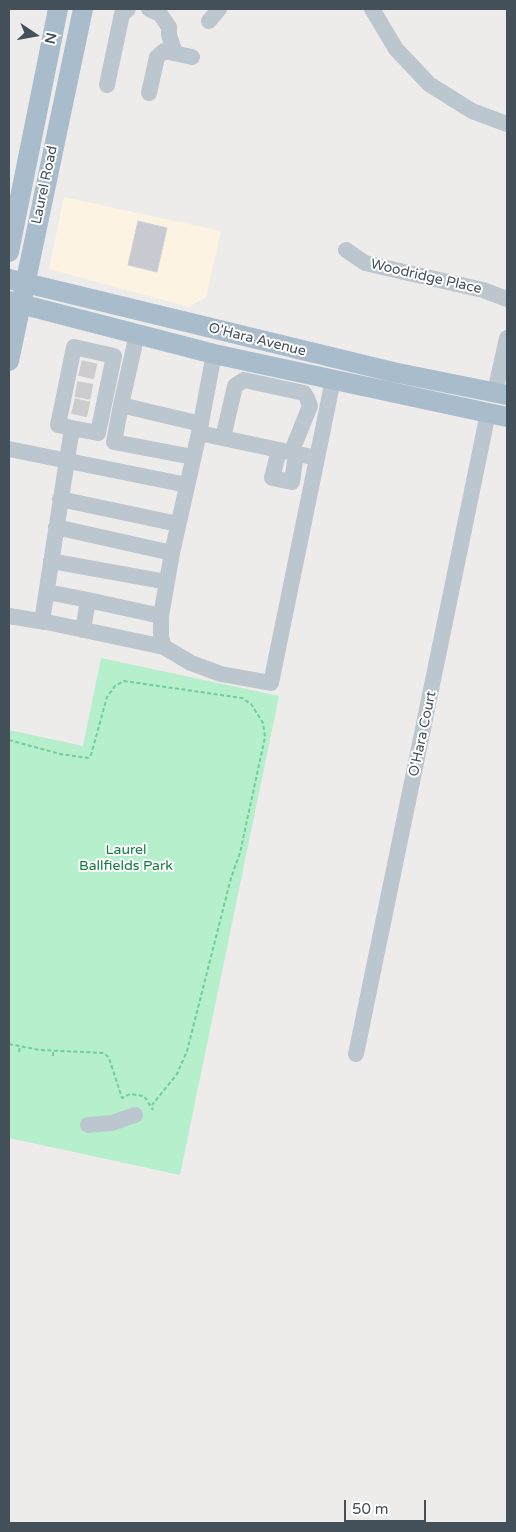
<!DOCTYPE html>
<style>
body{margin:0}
#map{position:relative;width:516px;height:1532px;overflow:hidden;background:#eeebeb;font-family:"Varela Round",sans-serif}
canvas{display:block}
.frame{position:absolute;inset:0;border:10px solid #434f59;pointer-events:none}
.north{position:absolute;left:10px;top:10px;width:50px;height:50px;-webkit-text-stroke:4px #fff;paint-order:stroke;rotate:102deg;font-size:14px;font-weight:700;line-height:20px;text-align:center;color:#434f59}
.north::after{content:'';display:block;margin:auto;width:18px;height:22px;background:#434f59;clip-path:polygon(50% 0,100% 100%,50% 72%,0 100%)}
.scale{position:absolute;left:344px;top:1500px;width:82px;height:22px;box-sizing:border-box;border:2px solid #434f59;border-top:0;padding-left:6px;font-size:15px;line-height:18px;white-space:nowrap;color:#434f59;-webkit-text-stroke:4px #fff;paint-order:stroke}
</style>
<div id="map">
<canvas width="516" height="1532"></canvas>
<div class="frame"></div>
<div class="north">N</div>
<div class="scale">50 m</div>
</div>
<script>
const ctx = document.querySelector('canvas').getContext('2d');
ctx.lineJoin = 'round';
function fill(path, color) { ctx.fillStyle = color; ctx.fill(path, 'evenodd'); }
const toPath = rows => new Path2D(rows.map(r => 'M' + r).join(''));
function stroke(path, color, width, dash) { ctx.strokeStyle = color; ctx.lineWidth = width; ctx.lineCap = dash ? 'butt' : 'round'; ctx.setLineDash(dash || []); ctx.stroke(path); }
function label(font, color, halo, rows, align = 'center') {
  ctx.font = font + ' "Varela Round",sans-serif'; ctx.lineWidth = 4; ctx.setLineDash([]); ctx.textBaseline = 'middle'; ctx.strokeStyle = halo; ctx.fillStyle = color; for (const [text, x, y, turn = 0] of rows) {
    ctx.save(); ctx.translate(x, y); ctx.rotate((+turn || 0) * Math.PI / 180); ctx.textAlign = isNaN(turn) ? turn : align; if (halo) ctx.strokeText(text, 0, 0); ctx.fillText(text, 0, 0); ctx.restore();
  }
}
const commercial = toPath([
 [64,197,221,231,206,297,189,307,49,269]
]);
const green = toPath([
 [101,658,279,696,180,1175,9,1138,9,730,83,746]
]);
const building = toPath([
 [138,221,167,228,157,272,128,265,138,221]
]);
const minorTunnel = toPath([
 [80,368,102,373],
 [76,389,98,393],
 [73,406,95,411]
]);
const path = toPath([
 [9,740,60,754,88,758,91,755,107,697,115,686,124,681,242,698,251,704,263,723,265,737,240,853,231,878,187,1051,177,1074,152,1105],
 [9,1044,40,1050,104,1053,109,1058,122,1098,130,1094,144,1096,153,1110],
 [19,1052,20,1046],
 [53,1056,53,1050]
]);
const minor = toPath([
 [149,9,160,14,169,27,169,35,175,53],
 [372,9,396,49,429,84,472,111,507,124],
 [209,21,219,9],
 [107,85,122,14,128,9],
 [149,93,157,57,164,51,192,57],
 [346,250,365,263,483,290,507,299],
 [137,334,121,405,201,424],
 [214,354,199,433,172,553,161,616,161,637,164,647,191,663,221,674,271,683,333,380],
 [495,392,507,338],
 [121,405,114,442,193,457],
 [72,428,58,425,74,347,114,356,98,433,72,428,42,621,164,647],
 [199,433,317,458],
 [223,438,235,386,244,380,304,393,307,398,310,406,291,453],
 [9,449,187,485],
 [279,450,272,478,292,482,296,454],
 [60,499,178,524],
 [56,527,172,553],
 [51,561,167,582],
 [47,592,88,600,83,630],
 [88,600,161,616],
 [9,616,45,622],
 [356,1054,488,413],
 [88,1125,112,1123,135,1115]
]);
const major = toPath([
 [9,252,58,9],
 [9,279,393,372,507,395],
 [9,301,214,354,507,417],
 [9,361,83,9]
]);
const streetNames = [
 ["Laurel Road",45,185,-78],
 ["Woodridge Place",426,277,13],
 ["O'Hara Avenue",257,340,14],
 ["O'Hara Court",423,734,-78]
];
const parkNames = [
 ["Laurel",126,850],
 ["Ballfields Park",126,866]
];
fill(commercial, '#fcf3e2');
fill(green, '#b6efcb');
fill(building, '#c8cad1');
stroke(building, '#cfd2d7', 1);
stroke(minorTunnel, '#ccccce', 16, [16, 8]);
stroke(path, '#6ece9c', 2, [4, 2.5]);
stroke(minor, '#bbc6cf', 16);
stroke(major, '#a9bccc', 20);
label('14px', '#434f59', '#fff', streetNames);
label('14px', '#137b44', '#fff', parkNames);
</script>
